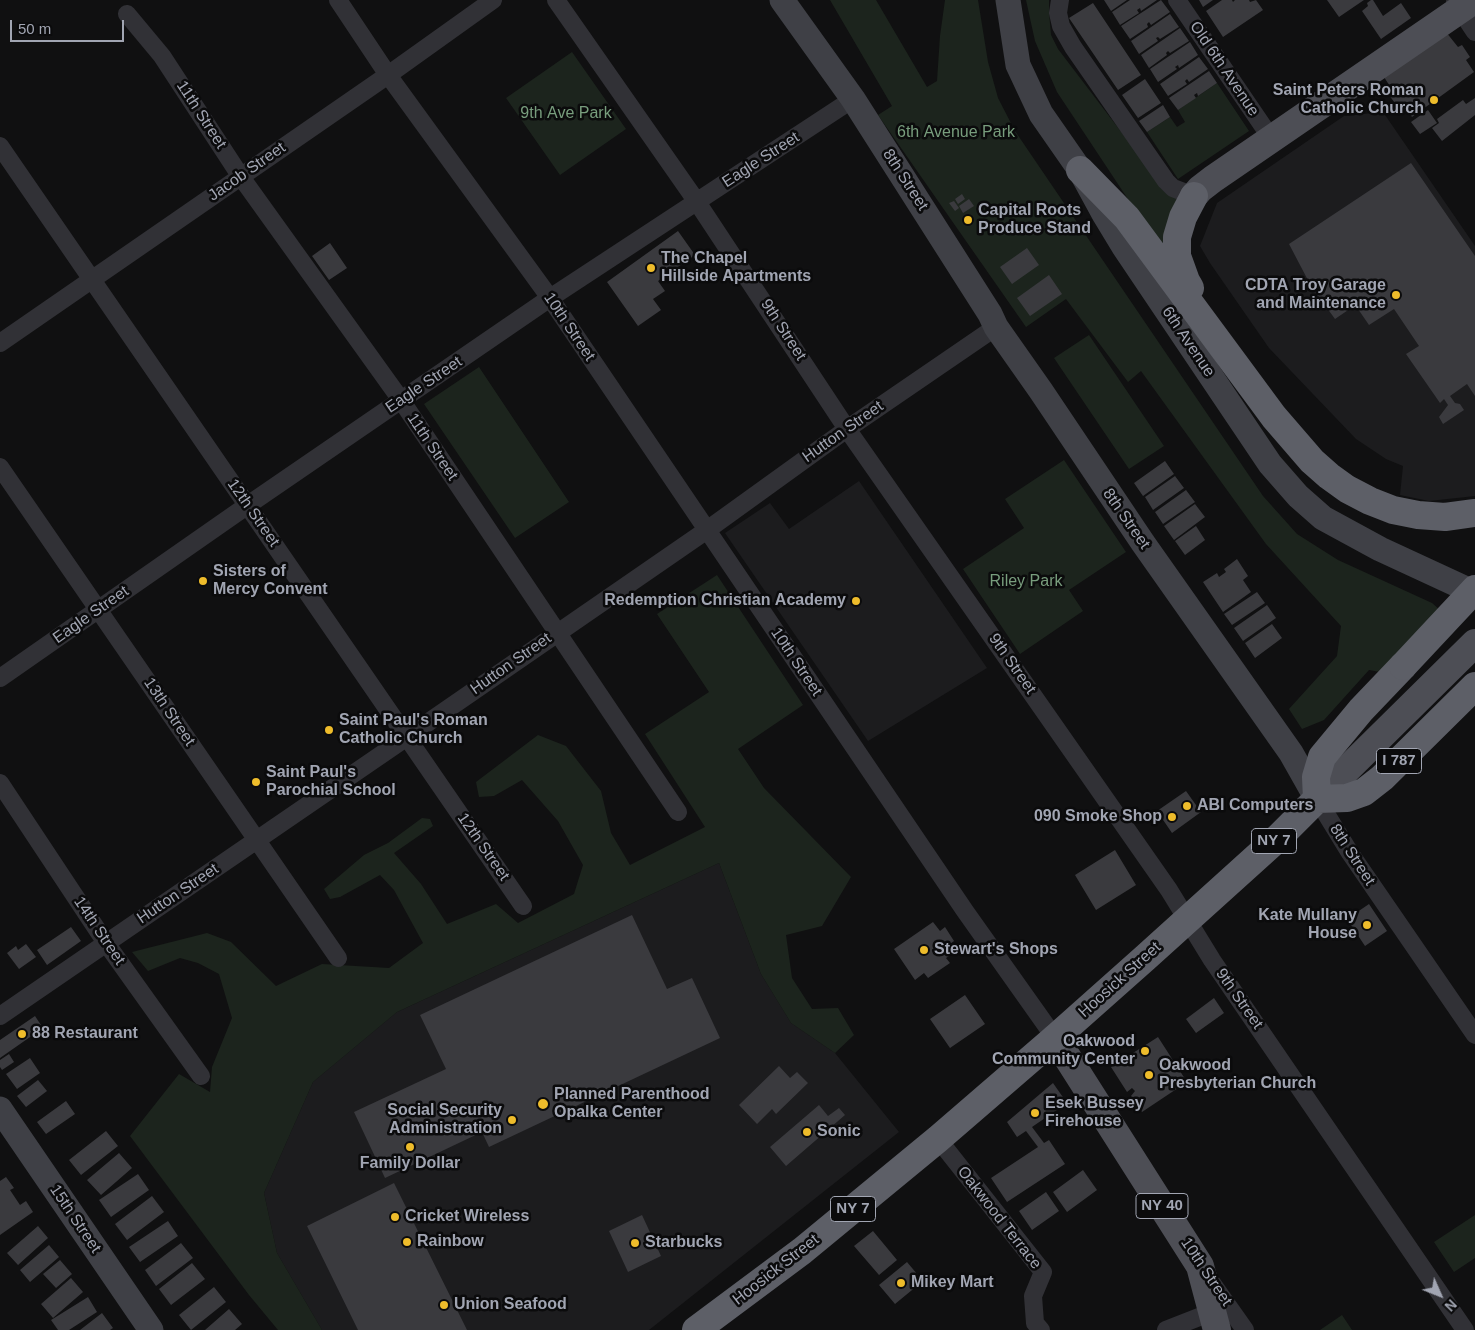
<!DOCTYPE html>
<style>
body{margin:0}
#map{position:relative;width:1475px;height:1330px;overflow:hidden;background:#101011;font-family:Helvetica,sans-serif}
canvas{display:block}
.north{position:absolute;left:1415px;top:1270px;width:50px;height:50px;-webkit-text-stroke:4px #0b0b0c;paint-order:stroke;rotate:134deg;font-size:14px;font-weight:700;line-height:20px;text-align:center;color:#a1a5b2}
.north::after{content:'';display:block;margin:auto;width:18px;height:22px;background:#a1a5b2;clip-path:polygon(50% 0,100% 100%,50% 72%,0 100%)}
.scale{position:absolute;left:10px;top:20px;width:114px;height:22px;box-sizing:border-box;border:2px solid #a1a5b2;border-top:0;padding-left:6px;font-size:15px;line-height:18px;white-space:nowrap;color:#a1a5b2;-webkit-text-stroke:4px #0b0b0c;paint-order:stroke}
</style>
<div id="map">
<canvas width="1475" height="1330"></canvas>
<div class="north">N</div>
<div class="scale">50 m</div>
</div>
<script>
const ctx = document.querySelector('canvas').getContext('2d');
ctx.lineJoin = 'round';
function fill(path, color) { ctx.fillStyle = color; ctx.fill(path, 'evenodd'); }
const toPath = rows => new Path2D(rows.map(r => 'M' + r).join(''));
function stroke(path, color, width, dash) { ctx.strokeStyle = color; ctx.lineWidth = width; ctx.lineCap = dash ? 'butt' : 'round'; ctx.setLineDash(dash || []); ctx.stroke(path); }
function label(font, color, halo, rows, align = 'center') {
  ctx.font = font + ' Helvetica,sans-serif'; ctx.lineWidth = 5; ctx.setLineDash([]); ctx.textBaseline = 'middle'; ctx.strokeStyle = halo; ctx.fillStyle = color; for (const [text, x, y, turn = 0] of rows) {
    ctx.save(); ctx.translate(x, y); ctx.rotate((+turn || 0) * Math.PI / 180); ctx.textAlign = isNaN(turn) ? turn : align; if (halo) ctx.strokeText(text, 0, 0); ctx.fillText(text, 0, 0); ctx.restore();
  }
}
const built = toPath([
 [1383,112,1475,246,1475,496,1429,501,1400,495,1403,466,1386,459,1356,439,1269,348,1210,263,1200,246,1217,203,1344,116],
 [859,481,987,668,868,741,725,533,770,503,789,529],
 [719,863,761,974,791,1023,835,1053,899,1132,649,1330,322,1330,277,1253,264,1193,313,1082,397,1012]
]);
const green = toPath([
 [830,0,876,0,927,87,937,81,940,36,945,0,978,0,988,62,998,98,1015,131,1263,496,1297,534,1338,560,1432,603,1440,610,1402,676,1369,670,1324,720,1302,729,1289,709,1337,656,1341,626,1266,544,1141,371,1128,382,1066,299,1026,327,878,115,892,106],
 [1026,0,1049,0,1049,12,1051,35,1058,49,1167,192,1178,199,1171,228,1161,249,1057,92,1035,41],
 [572,52,626,129,560,175,506,98],
 [1217,83,1249,131,1178,179,1147,132,1170,117,1177,127,1185,122,1178,110],
 [1089,335,1164,446,1129,469,1054,358],
 [479,367,569,502,515,538,424,404],
 [1064,460,1126,552,1069,590,1083,611,1020,654,963,569,1024,528,1005,499],
 [717,575,803,705,738,749,764,788,851,877,822,926,786,935,792,978,812,1009,838,1008,854,1035,835,1053,791,1023,761,974,719,863,397,1012,313,1082,264,1193,277,1253,322,1330,278,1330,249,1295,130,1136,179,1074,210,1092,212,1067,232,1018,219,974,198,963,180,958,148,971,132,952,207,933,231,942,276,986,322,964,389,968,423,943,394,890,380,875,340,897,330,899,324,889,364,855,388,843,422,818,430,819,433,826,394,853,421,884,447,924,496,904,518,923,574,894,583,865,558,821,522,780,494,796,479,797,476,782,538,735,566,746,601,791,611,833,630,865,705,827,645,734,709,692,657,614],
 [1475,1215,1475,1258,1454,1272,1434,1242],
 [1342,1315,1352,1330,1320,1330]
]);
const building = toPath([
 [1104,0,1127,0,1111,11],
 [1130,0,1157,0,1141,11,1140,8,1137,10,1139,13,1120,25,1112,12],
 [1161,0,1170,12,1151,25,1149,22,1147,24,1148,27,1130,39,1121,26],
 [1199,0,1213,0,1203,7],
 [1222,0,1232,0,1233,2,1235,0,1249,0,1250,2,1256,0,1263,10,1223,37,1206,11],
 [1327,0,1364,0,1339,17],
 [1371,0,1373,0,1383,16,1401,3,1411,18,1381,39,1362,11,1368,6,1367,3],
 [1093,3,1141,75,1118,90,1069,18],
 [1170,14,1179,27,1160,39,1158,37,1156,38,1158,41,1139,54,1131,41],
 [1180,28,1189,41,1170,53,1168,51,1166,53,1167,55,1149,68,1141,55],
 [1446,32,1458,47,1462,45,1470,57,1466,60,1474,72,1412,117,1405,107,1400,110,1386,91,1391,88,1384,77],
 [1190,42,1198,55,1179,68,1178,65,1175,67,1177,69,1158,82,1150,69],
 [1199,57,1208,69,1189,82,1187,79,1185,81,1187,84,1168,96,1160,84],
 [1209,71,1217,83,1198,96,1197,93,1194,95,1196,98,1178,110,1169,98],
 [1145,79,1161,103,1138,118,1122,95],
 [1475,98,1475,115,1442,141,1432,128,1439,123,1437,119,1463,100,1466,104],
 [1163,105,1170,117,1147,132,1139,121],
 [1428,110,1437,123,1420,134,1411,122],
 [1411,163,1475,256,1475,396,1467,384,1450,396,1455,403,1460,404,1464,410,1443,424,1439,417,1448,405,1444,399,1440,403,1406,354,1419,346,1394,309,1369,325,1358,309,1360,308,1357,304,1335,319,1311,286,1289,244],
 [962,194,965,199,958,204,955,199],
 [969,199,974,206,963,213,959,206],
 [954,201,959,208,955,211,949,203],
 [678,231,695,255,658,281,665,291,653,299,661,310,638,326,607,282],
 [330,243,347,268,329,280,312,256],
 [1027,248,1039,265,1012,284,1000,267],
 [1049,275,1062,294,1030,316,1017,298],
 [1165,461,1174,474,1143,496,1134,483],
 [1175,476,1184,488,1153,510,1145,497],
 [1186,490,1195,502,1163,524,1155,512],
 [1195,504,1205,517,1174,540,1164,526],
 [1196,526,1205,540,1185,555,1175,541],
 [1237,559,1248,576,1243,580,1251,592,1223,612,1203,582,1217,573,1219,577,1226,572,1224,569],
 [1257,592,1265,603,1232,625,1224,614],
 [1267,605,1276,618,1243,641,1234,628],
 [1272,624,1282,638,1255,658,1245,643],
 [1186,791,1201,812,1172,833,1157,811],
 [1115,850,1136,885,1096,910,1075,875],
 [1369,904,1387,931,1365,946,1347,919],
 [632,915,667,989,692,978,720,1038,489,1147,482,1132,385,1178,354,1112,446,1069,420,1015],
 [933,922,940,931,945,927,954,941,950,944,955,952,946,958,950,963,928,978,924,973,915,980,894,949],
 [71,927,81,941,47,965,37,950],
 [26,944,36,957,19,969,7,953,16,946,18,950],
 [965,995,985,1024,950,1048,930,1019],
 [1214,998,1224,1013,1196,1033,1186,1019],
 [35,1016,43,1028,0,1058,0,1040],
 [1158,1037,1187,1082,1142,1112,1131,1096,1135,1091,1132,1088,1127,1092,1111,1067],
 [9,1054,14,1062,2,1070,0,1067,0,1060],
 [30,1058,40,1073,17,1089,6,1074],
 [779,1066,790,1078,797,1072,808,1083,776,1114,772,1109,757,1124,739,1105],
 [38,1080,47,1091,26,1107,17,1096],
 [1053,1083,1067,1103,1032,1127,1044,1143,1049,1140,1065,1164,1007,1202,991,1178,1038,1147,1026,1131,1017,1137,1007,1122],
 [66,1101,75,1114,46,1134,37,1122],
 [819,1105,828,1116,839,1108,845,1115,786,1166,770,1147],
 [106,1131,118,1146,81,1175,69,1160],
 [119,1153,132,1168,101,1195,87,1180],
 [1083,1170,1097,1190,1067,1212,1053,1192],
 [138,1174,149,1190,111,1217,99,1200],
 [6,1177,14,1188,10,1190,20,1205,26,1201,33,1212,0,1235,0,1181],
 [394,1183,467,1330,358,1330,307,1226],
 [1046,1192,1059,1211,1032,1230,1019,1211],
 [152,1196,164,1212,127,1240,115,1224],
 [642,1215,661,1256,628,1272,609,1231],
 [168,1221,178,1236,140,1262,129,1247],
 [38,1226,48,1238,18,1265,7,1253],
 [873,1231,897,1260,879,1275,854,1246],
 [181,1243,193,1258,156,1286,145,1270],
 [49,1245,59,1257,30,1282,20,1270],
 [60,1260,72,1274,56,1288,43,1274],
 [907,1262,923,1281,895,1304,879,1285],
 [192,1263,205,1279,171,1305,159,1289],
 [71,1278,83,1292,53,1318,41,1304],
 [214,1287,226,1302,191,1330,179,1315],
 [88,1297,97,1312,69,1330,58,1330,51,1320],
 [229,1309,242,1324,235,1330,205,1330],
 [102,1313,113,1328,110,1330,80,1330]
]);
const street = toPath([
 [338,0,388,75,550,298,965,911,1055,1038],
 [556,0,697,202,847,429,1169,890,1212,960,1465,1330],
 [1060,0,1058,13,1061,26,1073,47,1166,181,1173,188,1194,196],
 [1177,0,1271,138],
 [1455,2,1475,32],
 [127,14,162,56,241,177,401,400,678,812],
 [0,146,523,906],
 [0,343,388,75,493,0],
 [0,467,338,958],
 [0,678,248,505,550,298,853,99],
 [0,783,106,943,201,1076],
 [1317,799,1350,853,1475,1035],
 [0,1016,407,737,707,530,847,429,996,327],
 [938,1139,1043,1272,1033,1296,1035,1323,1041,1330],
 [1209,1279,1245,1330],
 [1166,1330,1212,1312]
]);
const secondary = toPath([
 [782,0,853,99,990,314,996,327,1041,391,1143,543,1291,753,1317,799],
 [1008,0,1018,65,1041,114,1080,170,1104,214,1124,247,1270,464,1298,496,1323,518,1380,549,1475,593],
 [0,1109,151,1330]
]);
const primary = toPath([
 [1194,196,1200,189,1213,179,1474,0],
 [1317,799,1475,643],
 [1055,1038,1200,1266,1217,1330]
]);
const highway = toPath([
 [1080,170,1127,218,1274,417,1312,461,1329,476,1347,489,1370,501,1393,510,1418,515,1445,517,1475,513],
 [1190,288,1186,281,1177,256,1177,237,1183,217,1194,196],
 [1317,799,1347,798,1364,792,1382,778,1475,686],
 [1317,799,1316,777,1322,757,1361,710,1403,666],
 [696,1330,802,1251,938,1139,1055,1038,1145,958,1279,837,1317,799]
]);
const highwayBridge = toPath([
 [1403,666,1475,589]
]);
const markers = [
 [1434,100,5,"#eebc2b"],
 [968,220,5,"#eebc2b"],
 [651,268,5,"#eebc2b"],
 [1396,295,5,"#eebc2b"],
 [203,581,5,"#eebc2b"],
 [856,601,5,"#eebc2b"],
 [329,730,5,"#eebc2b"],
 [256,782,5,"#eebc2b"],
 [1187,806,5,"#eebc2b"],
 [1172,817,5,"#eebc2b"],
 [1367,925,5,"#eebc2b"],
 [924,950,5,"#eebc2b"],
 [22,1034,5,"#eebc2b"],
 [1145,1051,5,"#eebc2b"],
 [1149,1075,5,"#eebc2b"],
 [543,1104,6,"#eebc2b"],
 [1035,1113,5,"#eebc2b"],
 [512,1120,5,"#eebc2b"],
 [807,1132,5,"#eebc2b"],
 [410,1147,5,"#eebc2b"],
 [395,1217,5,"#eebc2b"],
 [407,1242,5,"#eebc2b"],
 [635,1243,5,"#eebc2b"],
 [901,1283,5,"#eebc2b"],
 [444,1305,5,"#eebc2b"]
];
const shields = [
 [1399,761,45],
 [1274,841,45],
 [1162,1206,52],
 [853,1209,45]
];
const shieldNames = [
 ["I 787",1399,761],
 ["NY 7",1274,841],
 ["NY 40",1162,1206],
 ["NY 7",853,1209]
];
const streetNames = [
 ["Old 6th Avenue",1224,69,56],
 ["11th Street",201,115,57],
 ["Eagle Street",761,160,-33],
 ["Jacob Street",247,172,-35],
 ["8th Street",905,180,57],
 ["10th Street",569,327,56],
 ["9th Street",783,330,57],
 ["6th Avenue",1188,342,56],
 ["Eagle Street",424,385,-34],
 ["Hutton Street",843,432,-35],
 ["11th Street",432,447,56],
 ["12th Street",253,513,55],
 ["8th Street",1126,519,55],
 ["Eagle Street",91,615,-35],
 ["10th Street",796,662,56],
 ["Hutton Street",511,664,-35],
 ["9th Street",1012,664,55],
 ["13th Street",169,712,56],
 ["12th Street",483,847,55],
 ["8th Street",1352,855,57],
 ["Hutton Street",178,894,-34],
 ["14th Street",99,931,56],
 ["Hoosick Street",1120,980,-42],
 ["9th Street",1239,999,55],
 ["Oakwood Terrace",999,1218,52],
 ["15th Street",75,1219,56],
 ["Hoosick Street",776,1270,-38],
 ["10th Street",1206,1272,56]
];
const poiNames = [
 ["Saint Peters Roman",1424,91,"right"],
 ["Catholic Church",1424,109,"right"],
 ["Capital Roots",978,211],
 ["Produce Stand",978,229],
 ["The Chapel",661,259],
 ["Hillside Apartments",661,277],
 ["CDTA Troy Garage",1386,286,"right"],
 ["and Maintenance",1386,304,"right"],
 ["Sisters of",213,572],
 ["Mercy Convent",213,590],
 ["Redemption Christian Academy",846,601,"right"],
 ["Saint Paul's Roman",339,721],
 ["Catholic Church",339,739],
 ["Saint Paul's",266,773],
 ["Parochial School",266,791],
 ["ABI Computers",1197,806],
 ["090 Smoke Shop",1162,817,"right"],
 ["Kate Mullany",1357,916,"right"],
 ["House",1357,934,"right"],
 ["Stewart's Shops",934,950],
 ["88 Restaurant",32,1034],
 ["Oakwood",1135,1042,"right"],
 ["Community Center",1135,1060,"right"],
 ["Oakwood",1159,1066],
 ["Presbyterian Church",1159,1084],
 ["Planned Parenthood",554,1095],
 ["Opalka Center",554,1113],
 ["Esek Bussey",1045,1104],
 ["Firehouse",1045,1122],
 ["Social Security",502,1111,"right"],
 ["Administration",502,1129,"right"],
 ["Sonic",817,1132],
 ["Family Dollar",410,1164,"center"],
 ["Cricket Wireless",405,1217],
 ["Rainbow",417,1242],
 ["Starbucks",645,1243],
 ["Mikey Mart",911,1283],
 ["Union Seafood",454,1305]
];
const parkNames = [
 ["9th Ave Park",566,114],
 ["6th Avenue Park",956,133],
 ["Riley Park",1026,582]
];
fill(built, '#1c1c1e');
fill(green, '#1c241d');
fill(building, '#3a3a3e');
stroke(street, '#313136', 18);
stroke(secondary, '#3f4046', 25);
stroke(primary, '#4d4e55', 28);
stroke(highway, '#5d5f67', 28);
stroke(highwayBridge, '#5d5f67', 28);
for (const [x, y, r, color] of markers) { const dot = new Path2D(); dot.arc(x, y, r, 0, 2 * Math.PI); ctx.fillStyle = color; ctx.fill(dot); stroke(dot, '#0b0b0c', 2); }
for (const [x, y, w] of shields) { const box = new Path2D(); box.roundRect(x - w / 2, y - 12.5, w, 25, 4); ctx.fillStyle = '#0b0b0c'; ctx.fill(box); stroke(box, '#a1a5b2', 1); }
label('bold 15px', '#a1a5b2', null, shieldNames);
label('16px', '#a1a5b2', '#0b0b0c', streetNames);
label('bold 16px', '#a1a5b2', '#0b0b0c', poiNames, 'left');
label('16px', '#789d7d', '#0b0b0c', parkNames);
</script>
